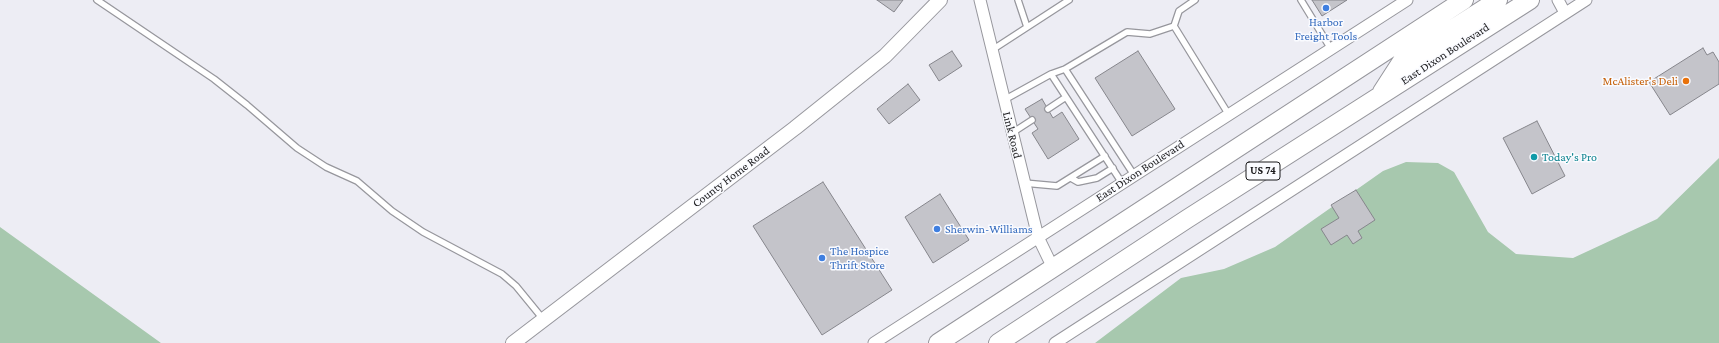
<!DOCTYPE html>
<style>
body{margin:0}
canvas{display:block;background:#ededf4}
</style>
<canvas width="1719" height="343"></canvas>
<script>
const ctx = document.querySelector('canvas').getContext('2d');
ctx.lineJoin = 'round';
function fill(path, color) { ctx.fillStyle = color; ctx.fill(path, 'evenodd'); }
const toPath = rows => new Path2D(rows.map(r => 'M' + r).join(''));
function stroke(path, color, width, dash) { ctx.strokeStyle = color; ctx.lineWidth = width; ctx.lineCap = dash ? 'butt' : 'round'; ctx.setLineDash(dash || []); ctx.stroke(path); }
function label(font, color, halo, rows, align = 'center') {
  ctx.font = font + ' "Crimson Pro",serif'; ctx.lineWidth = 3; ctx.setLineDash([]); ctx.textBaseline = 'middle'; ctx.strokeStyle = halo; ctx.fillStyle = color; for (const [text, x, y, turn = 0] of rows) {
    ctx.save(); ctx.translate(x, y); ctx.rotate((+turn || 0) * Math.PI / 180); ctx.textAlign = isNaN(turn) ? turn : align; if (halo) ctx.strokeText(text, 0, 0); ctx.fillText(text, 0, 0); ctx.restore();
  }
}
const green = toPath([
 [1719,158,1719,343,1095,343,1181,278,1224,269,1275,247,1383,171,1406,162,1438,163,1454,172,1488,232,1516,254,1573,258,1657,219],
 [0,227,161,343,0,343]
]);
const building = toPath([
 [877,0,903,0,894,12,877,0],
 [1312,0,1347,0,1322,16,1312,0],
 [1703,48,1707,55,1713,52,1719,62,1719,84,1670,115,1649,82,1703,48],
 [952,51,962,66,939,81,929,65,952,51],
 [1138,51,1175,109,1132,136,1095,78,1138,51],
 [908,84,920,100,889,124,877,109,908,84],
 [1042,99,1053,118,1062,112,1079,139,1048,159,1032,133,1038,129,1025,109,1042,99],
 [1537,121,1565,176,1532,194,1503,138,1537,121],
 [823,182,892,290,822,335,753,226,823,182],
 [1356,190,1375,220,1358,231,1362,238,1353,244,1347,235,1331,245,1321,229,1339,218,1331,205,1356,190],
 [940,194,969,240,933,263,905,217,940,194]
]);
const service = toPath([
 [97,0,214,79,247,105,297,148,326,167,357,181,392,211,423,232,502,274,516,286,543,319],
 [1018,0,1027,27],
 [1195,0,1179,11,1174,26,1229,115],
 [1301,0,1331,49],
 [992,50,1069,0],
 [1065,69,1134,175],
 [1051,74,1122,183],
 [1004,100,1051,74,1065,69,1127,32,1150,34,1174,26],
 [1048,109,1066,97],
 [1012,133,1032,120],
 [1071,178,1078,182,1097,178,1113,168],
 [1024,183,1057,186,1105,156]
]);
const minor = toPath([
 [980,0,1038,237,1053,268],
 [1558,0,1565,13],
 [874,343,1407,0],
 [1055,343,1586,0]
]);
const tertiary = toPath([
 [513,343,795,128,885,56,940,0]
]);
const trunk = toPath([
 [1382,92,1402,61,1498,0],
 [938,343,1464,0],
 [998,343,1187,219,1530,0]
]);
const markers = [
 [1326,8,4,"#3f7fe0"],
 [1686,81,4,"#e8710a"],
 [1534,157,4,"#0f9aa8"],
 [937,229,4,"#3f7fe0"],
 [822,258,4,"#3f7fe0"]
];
const shields = [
 [1263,171,34]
];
const shieldNames = [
 ["US 74",1263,171]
];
const shopNames = [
 ["Harbor",1326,22,"center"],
 ["Freight Tools",1326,36,"center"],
 ["Sherwin-Williams",945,229],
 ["The Hospice",830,251],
 ["Thrift Store",830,265]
];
const streetNames = [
 ["East Dixon Boulevard",1445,54,-33],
 ["Link Road",1012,135,76],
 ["East Dixon Boulevard",1140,171,-33],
 ["County Home Road",731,177,-37]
];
const foodNames = [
 ["McAlister's Deli",1678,81]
];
const cultureNames = [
 ["Today's Pro",1542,157]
];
fill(green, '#a7c8ae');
fill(building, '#c4c4ca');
stroke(building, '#86868c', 1);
stroke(service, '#97979d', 8);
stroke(minor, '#97979d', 13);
stroke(tertiary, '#97979d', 16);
stroke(trunk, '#97979d', 20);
stroke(service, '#fff', 5.5);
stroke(minor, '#fff', 11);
stroke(tertiary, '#fff', 14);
stroke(trunk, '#fff', 18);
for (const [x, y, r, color] of markers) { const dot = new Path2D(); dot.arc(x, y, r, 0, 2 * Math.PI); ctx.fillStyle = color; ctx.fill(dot); stroke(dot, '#fafbff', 1.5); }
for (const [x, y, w] of shields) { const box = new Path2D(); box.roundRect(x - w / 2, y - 9, w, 18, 3); ctx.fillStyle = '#fafbff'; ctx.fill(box); stroke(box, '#19191b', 1); }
label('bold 11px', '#19191b', null, shieldNames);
label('12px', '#366cbe', '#fafbff', shopNames, 'left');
label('12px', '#19191b', '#fafbff', streetNames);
label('12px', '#c56008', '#fafbff', foodNames, 'right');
label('12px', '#0d838f', '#fafbff', cultureNames, 'left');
</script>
